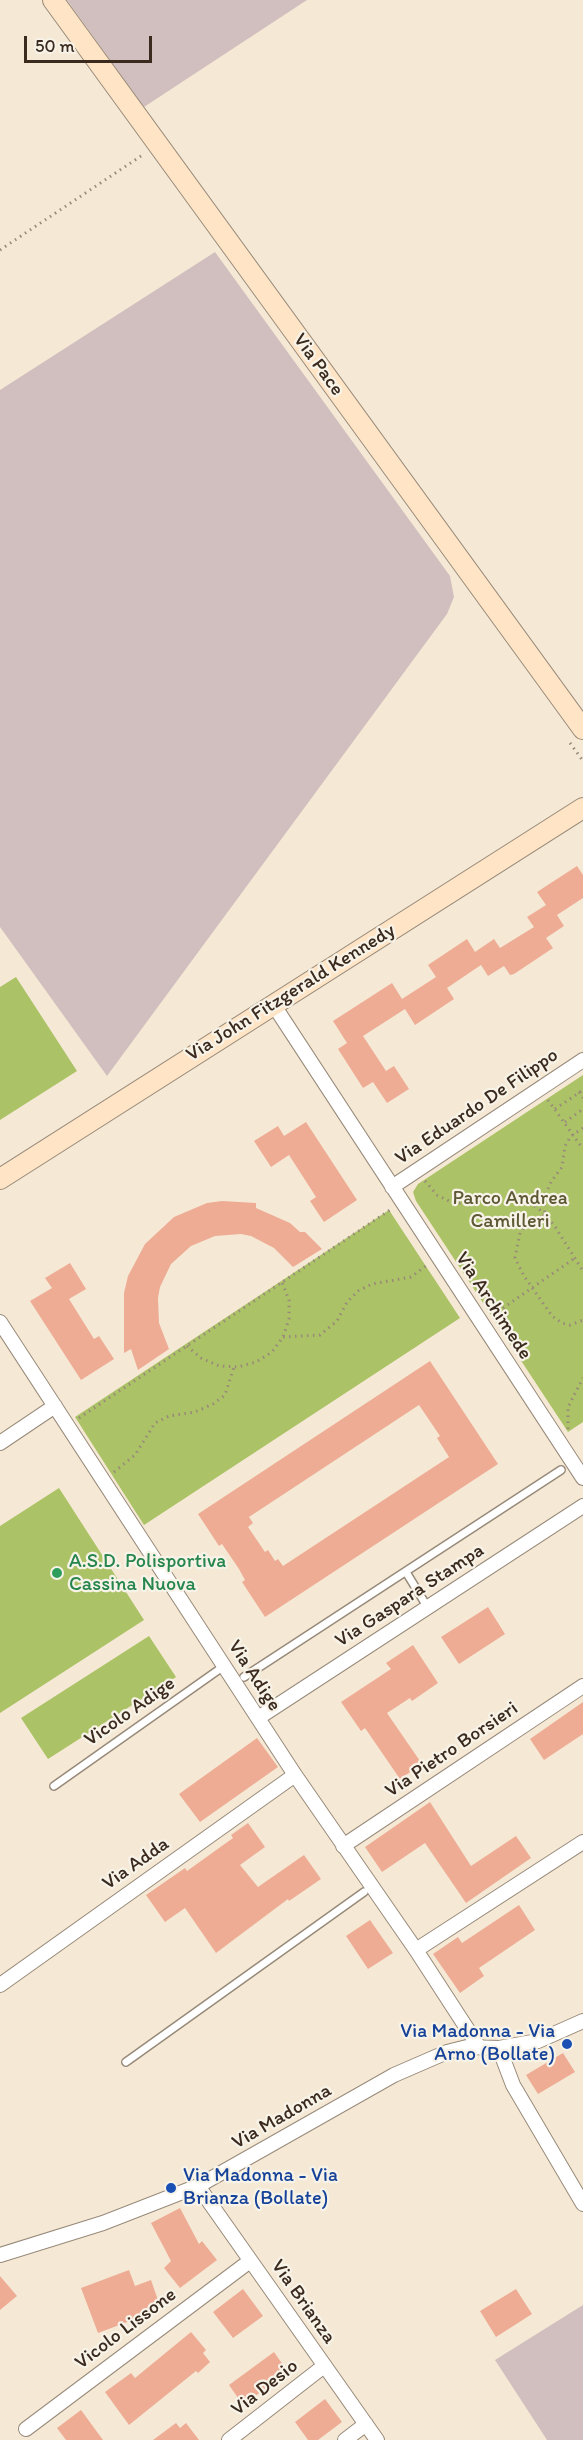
<!DOCTYPE html>
<style>
body{margin:0}
#map{position:relative;width:583px;height:2440px;overflow:hidden;background:#f5e9d5;font-family:Itim,sans-serif}
canvas{display:block}
.scale{position:absolute;left:24px;top:36px;width:128px;height:27px;box-sizing:border-box;border:3px solid #3b2a1e;border-top:0;padding-left:8px;font-size:18px;line-height:21px;white-space:nowrap;color:#3b2a1e;-webkit-text-stroke:4px #f7f3e8;paint-order:stroke}
</style>
<div id="map">
<canvas width="583" height="2440"></canvas>
<div class="scale">50 m</div>
</div>
<script>
const ctx = document.querySelector('canvas').getContext('2d');
ctx.lineJoin = 'round';
function fill(path, color) { ctx.fillStyle = color; ctx.fill(path, 'evenodd'); }
const toPath = rows => new Path2D(rows.map(r => 'M' + r).join(''));
function stroke(path, color, width, dash) { ctx.strokeStyle = color; ctx.lineWidth = width; ctx.lineCap = dash ? 'butt' : 'round'; ctx.setLineDash(dash || []); ctx.stroke(path); }
function label(font, color, halo, rows, align = 'center') {
  ctx.font = font + ' Itim,sans-serif'; ctx.lineWidth = 4.5; ctx.setLineDash([]); ctx.textBaseline = 'middle'; ctx.strokeStyle = halo; ctx.fillStyle = color; for (const [text, x, y, turn = 0] of rows) {
    ctx.save(); ctx.translate(x, y); ctx.rotate((+turn || 0) * Math.PI / 180); ctx.textAlign = isNaN(turn) ? turn : align; if (halo) ctx.strokeText(text, 0, 0); ctx.fillText(text, 0, 0); ctx.restore();
  }
}
const industrial = toPath([
 [67,0,307,0,144,107],
 [215,252,450,576,454,597,447,614,107,1076,0,927,0,390],
 [583,2305,583,2440,547,2440,495,2360]
]);
const green = toPath([
 [16,977,77,1071,0,1120,0,987],
 [583,1075,583,1422,568,1432,416,1201,413,1192,418,1184],
 [389,1210,460,1318,144,1525,75,1417],
 [59,1488,144,1620,0,1713,0,1526],
 [149,1636,176,1677,48,1759,21,1718]
]);
const building = toPath([
 [577,866,583,875,583,898,557,915,564,926,546,938,553,948,514,974,510,975,504,966,488,976,481,965,447,988,454,999,415,1025,405,1009,363,1036,386,1071,394,1066,409,1089,387,1103,373,1082,363,1088,338,1049,347,1043,333,1021,392,983,402,999,436,977,428,965,467,939,475,952,494,939,500,948,534,927,527,917,546,905,537,892],
 [306,1122,357,1200,324,1222,310,1201,316,1197,289,1155,271,1167,254,1141,278,1126,284,1136],
 [222,1201,256,1203,256,1208,290,1223,300,1232,305,1232,322,1249,293,1267,274,1248,251,1236,241,1234,215,1236,191,1246,171,1264,160,1287,158,1298,159,1323,169,1349,138,1370,131,1349,124,1353,124,1293,128,1276,145,1244,174,1217,207,1203],
 [70,1263,86,1289,69,1299,94,1339,99,1336,114,1359,81,1380,30,1301,52,1288,45,1278],
 [430,1361,498,1464,265,1617,242,1582,245,1580,239,1569,222,1544,219,1546,198,1514],
 [419,1405,440,1436,437,1438,449,1457,283,1566,278,1559,275,1561,268,1550,265,1552,248,1527,253,1523,249,1517],
 [488,1607,505,1634,459,1664,441,1637],
 [413,1645,438,1683,412,1701,410,1698,387,1713,422,1764,400,1779,365,1728,361,1731,341,1702,391,1669,386,1663],
 [583,1702,583,1734,544,1760,530,1739],
 [257,1738,278,1767,200,1822,179,1794],
 [430,1802,471,1866,516,1836,531,1858,466,1903,425,1843,382,1872,365,1847],
 [248,1823,265,1847,240,1865,258,1887,304,1855,321,1879,289,1901,288,1899,216,1953,185,1908,165,1922,146,1895,185,1868,187,1871,233,1838,231,1835],
 [519,1905,535,1930,479,1968,484,1976,460,1993,433,1954,458,1937,462,1943],
 [370,1920,393,1953,368,1969,346,1936],
 [563,2053,575,2072,538,2094,526,2075],
 [180,2208,199,2244,202,2241,217,2260,180,2288,164,2268,171,2261,151,2223],
 [129,2270,135,2286,151,2280,160,2306,145,2312,146,2315,98,2333,81,2288],
 [0,2276,17,2296,0,2310],
 [243,2289,263,2316,233,2338,213,2312],
 [516,2289,532,2314,496,2337,480,2311],
 [191,2332,206,2350,203,2353,210,2362,198,2373,196,2371,129,2425,105,2392,131,2373,135,2378],
 [274,2352,288,2372,243,2405,229,2385],
 [325,2399,342,2422,318,2440,308,2440,295,2422],
 [81,2410,103,2440,66,2440,57,2428],
 [176,2423,180,2428,186,2423,199,2440,153,2440]
]);
const path = toPath([
 [0,250,144,154],
 [570,743,583,761],
 [579,1092,583,1098],
 [548,1100,583,1149],
 [555,1109,583,1090],
 [565,1122,583,1109],
 [583,1128,571,1136,565,1146,562,1167,551,1182,544,1198,545,1215,527,1224,520,1233,515,1258,524,1276,552,1316,562,1323,570,1325,583,1320],
 [425,1181,437,1195,449,1201,460,1203,495,1196,521,1199,530,1203,539,1209,554,1225,583,1271],
 [493,1315,575,1258],
 [283,1337,320,1335,337,1321,347,1302,358,1291,372,1284,411,1277,427,1265],
 [187,1346,201,1358,219,1366,238,1367,256,1362,272,1352,283,1337,289,1319,289,1300,282,1282],
 [79,1418,390,1210],
 [568,1429,568,1407,583,1378],
 [114,1472,135,1455,155,1423,169,1416,195,1412,213,1404,225,1395,234,1367]
]);
const lane = toPath([
 [406,1572,428,1608],
 [244,1677,561,1470],
 [54,1786,224,1666],
 [126,2062,364,1892]
]);
const street = toPath([
 [273,1004,583,1478],
 [392,1187,583,1060],
 [0,1322,295,1775,416,1950,479,2047],
 [0,1443,55,1406],
 [258,1718,583,1506],
 [343,1846,583,1686],
 [416,1950,583,1842],
 [0,1985,295,1775],
 [499,2048,513,2085,583,2204],
 [198,2186,377,2440],
 [0,2255,103,2223,198,2186,394,2075,447,2052,467,2047,499,2048,538,2041,583,2021],
 [26,2429,250,2261],
 [229,2440,324,2366],
 [345,2440,366,2424]
]);
const secondary = toPath([
 [53,0,583,729],
 [0,1179,583,808]
]);
const markers = [
 [57,1573,6,"#2e9e5b"],
 [567,2044,6,"#1a4fb4"],
 [171,2188,6,"#1a4fb4"]
];
const streetNames = [
 ["Via Pace",318,365,54],
 ["Via John Fitzgerald Kennedy",291,993,-32],
 ["Via Eduardo De Filippo",477,1107,-34],
 ["Via Archimede",493,1306,57],
 ["Via Gaspara Stampa",410,1596,-33],
 ["Via Adige",254,1676,57],
 ["Vicolo Adige",130,1712,-35],
 ["Via Pietro Borsieri",452,1750,-34],
 ["Via Adda",136,1864,-35],
 ["Via Madonna",282,2117,-30],
 ["Via Brianza",303,2302,55],
 ["Vicolo Lissone",126,2329,-37],
 ["Via Desio",265,2388,-38]
];
const parkNames = [
 ["Parco Andrea",510,1199],
 ["Camilleri",510,1222]
];
const leisureNames = [
 ["A.S.D. Polisportiva",69,1562],
 ["Cassina Nuova",69,1585]
];
const transitNames = [
 ["Via Madonna - Via",555,2032],
 ["Arno (Bollate)",555,2055],
 ["Via Madonna - Via",183,2176,"left"],
 ["Brianza (Bollate)",183,2199,"left"]
];
fill(industrial, '#d1bfbf');
fill(green, '#acc266');
fill(building, '#eeac95');
stroke(lane, '#988a7a', 10);
stroke(street, '#988a7a', 16);
stroke(secondary, '#988a7a', 22);
stroke(path, '#988a7a', 3, [1.5, 4.5]);
stroke(lane, '#fff', 7);
stroke(street, '#fff', 14);
stroke(secondary, '#ffe4c6', 20);
for (const [x, y, r, color] of markers) { const dot = new Path2D(); dot.arc(x, y, r, 0, 2 * Math.PI); ctx.fillStyle = color; ctx.fill(dot); stroke(dot, '#f7f3e8', 2); }
label('20px', '#3b2a1e', '#f7f3e8', streetNames);
label('20px', '#5d5834', '#f7f3e8', parkNames);
label('20px', '#27864d', '#f7f3e8', leisureNames, 'left');
label('20px', '#164399', '#f7f3e8', transitNames, 'right');
</script>
